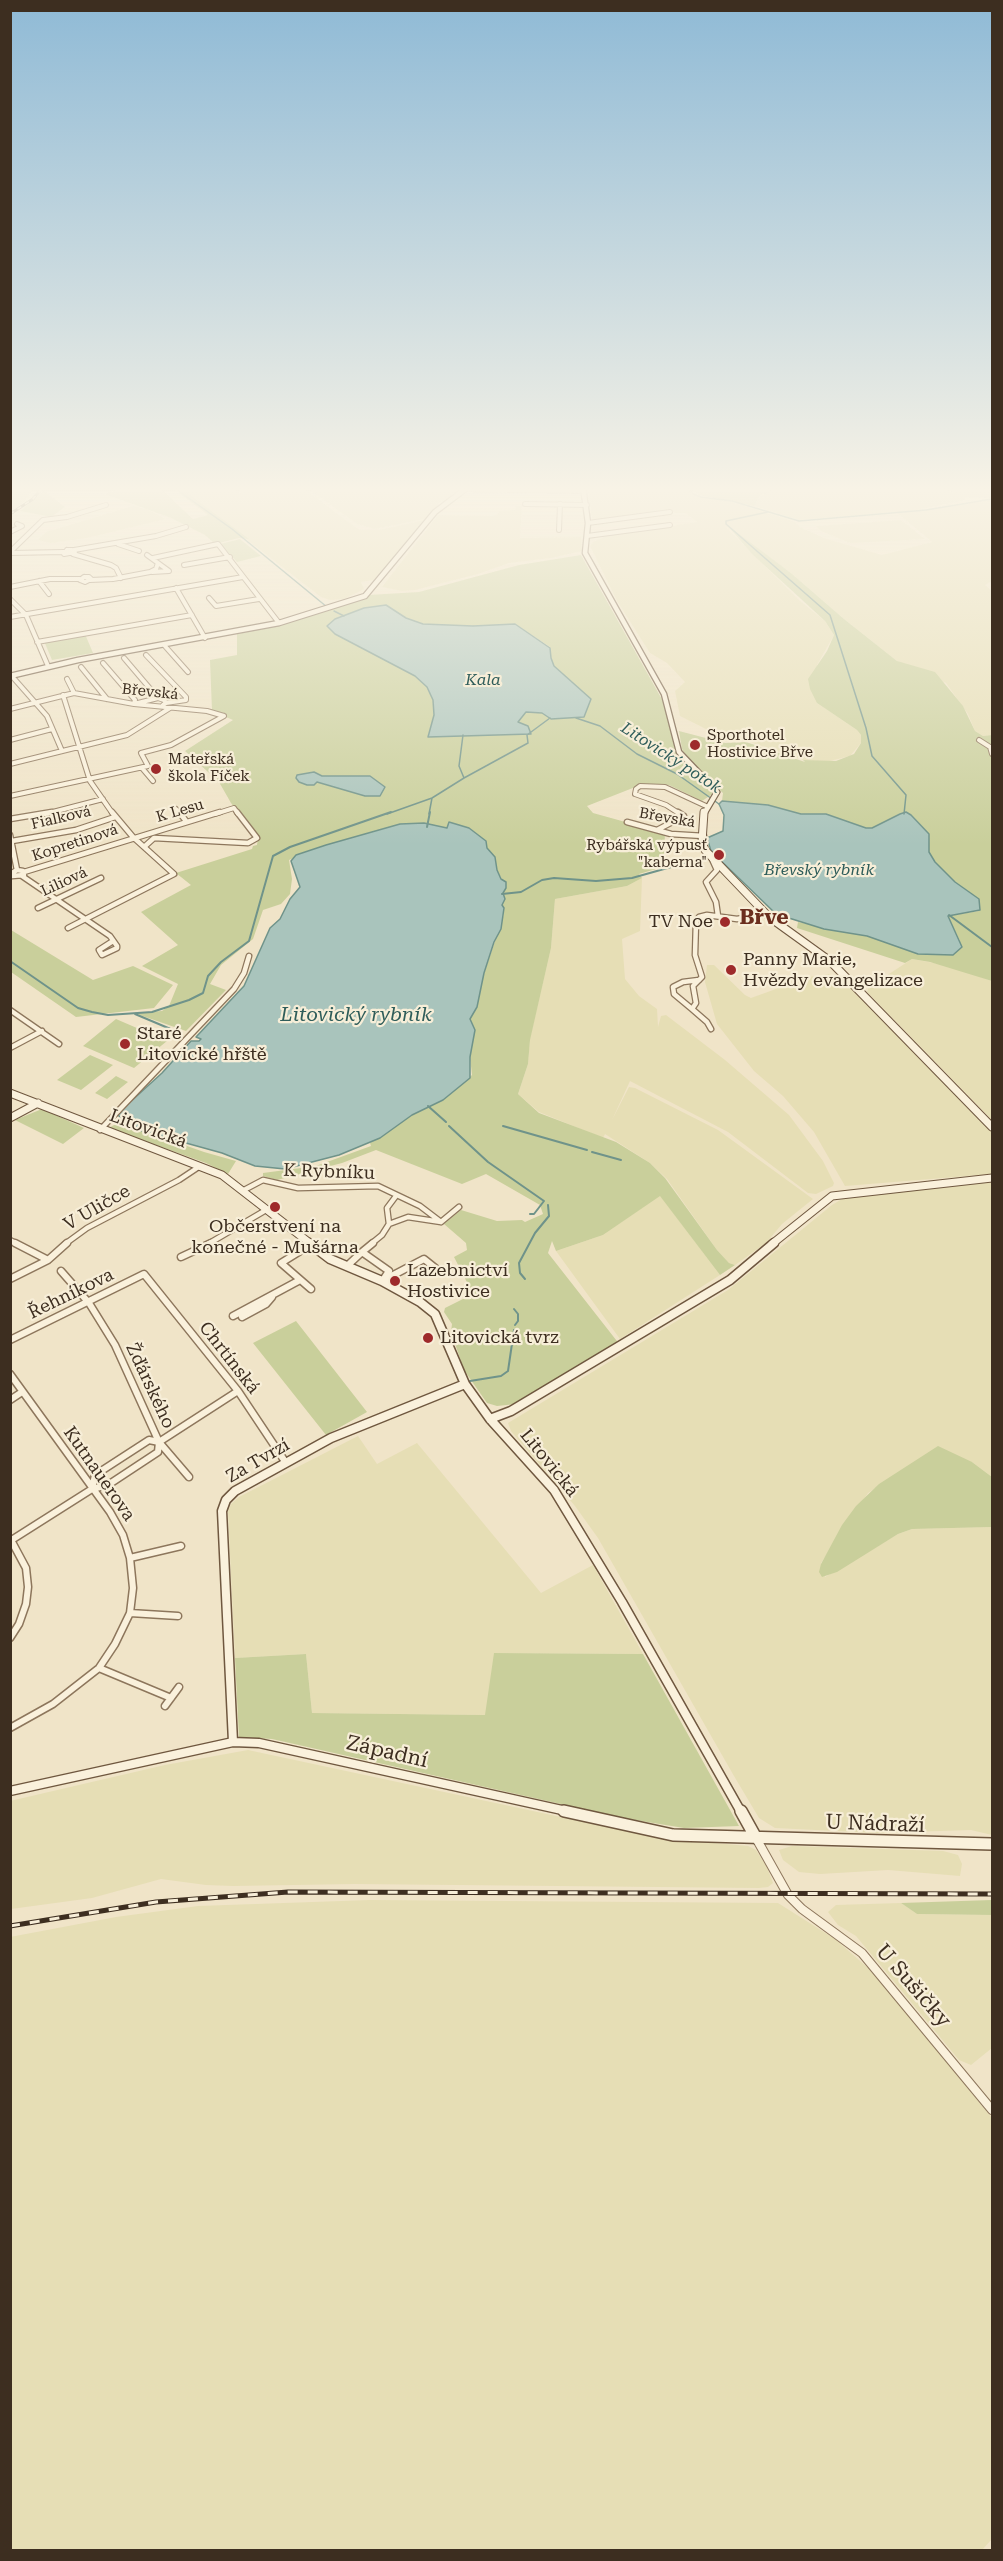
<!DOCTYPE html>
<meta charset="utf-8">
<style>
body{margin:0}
#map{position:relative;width:1003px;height:2561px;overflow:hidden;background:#f0e4c8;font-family:"Roboto Serif",serif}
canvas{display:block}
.frame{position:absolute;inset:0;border:12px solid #3d2e20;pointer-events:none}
</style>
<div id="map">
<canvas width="1003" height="2561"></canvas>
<div class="frame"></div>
</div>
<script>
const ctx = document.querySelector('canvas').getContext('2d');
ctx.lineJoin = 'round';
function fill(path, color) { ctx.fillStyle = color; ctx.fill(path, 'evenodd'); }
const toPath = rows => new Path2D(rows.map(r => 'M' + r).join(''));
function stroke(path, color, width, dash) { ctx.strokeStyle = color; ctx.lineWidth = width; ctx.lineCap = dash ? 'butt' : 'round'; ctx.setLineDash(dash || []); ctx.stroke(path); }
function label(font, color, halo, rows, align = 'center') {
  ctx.font = font + ' "Roboto Serif",serif'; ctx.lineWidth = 4.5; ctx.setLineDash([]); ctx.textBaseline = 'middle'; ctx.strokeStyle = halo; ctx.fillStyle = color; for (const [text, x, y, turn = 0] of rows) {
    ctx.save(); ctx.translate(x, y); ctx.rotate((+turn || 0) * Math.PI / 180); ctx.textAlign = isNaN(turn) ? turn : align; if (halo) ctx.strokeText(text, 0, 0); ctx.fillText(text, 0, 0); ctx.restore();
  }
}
const farmland = toPath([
 [11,487,35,487,24,502,11,512],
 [179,487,231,487,240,494,241,491,234,487,302,487,358,529,364,530,379,530,424,520,374,580,361,582,364,589,344,599,330,600,321,597],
 [306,487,462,487,444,501,436,504,438,506,425,519,375,529,357,524],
 [587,487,685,487,694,496,729,501,793,521,800,527,824,538,882,555,932,542,896,512,908,511,799,520,754,506,760,496,778,487,940,487,956,494,943,487,992,487,992,498,965,497,965,500,952,503,911,511,992,500,992,581,985,585,992,591,992,735,983,736,975,731,968,714,946,683,897,661,844,619,791,573,725,526,799,600,825,621,834,635,817,665,817,703,857,730,861,735,861,743,850,756,826,762,803,760,747,741,712,738,706,729,680,716,675,691,685,682,667,663,650,653,617,601,590,546,593,542,606,536,697,522,685,513,675,513,668,509,594,520,592,519],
 [522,505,520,538,581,537,582,551,551,558,509,563,478,574,415,590,402,591,382,587,438,515,496,516,500,511,515,510,516,506],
 [133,506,147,509,166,519,87,538,51,543,38,540,46,532],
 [901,520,925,539,850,543,821,531,816,526],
 [642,878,640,931,622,939,625,979,639,996,657,1009,658,1027,661,1016,666,1015,725,1060,789,1115,823,1161,834,1183,833,1186,816,1194,808,1193,728,1132,630,1081,612,1120,629,1087,635,1088,718,1130,813,1199,782,1224,766,1243,735,1265,729,1263,717,1250,667,1179,650,1163,605,1134,603,1138,598,1136,539,1112,518,1094,528,1064,530,1038,551,948,555,899,627,886],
 [912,959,950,966,992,981,992,1120,867,992,869,987],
 [707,965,714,965,745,995,751,998,809,977,829,974,840,978,992,1132,992,1174,845,1186,814,1132,783,1096,754,1071,717,1024,705,982],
 [992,1182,992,1477,972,1462,902,1471,868,1493,821,1563,825,1577,898,1534,912,1529,992,1527,992,1835,971,1830,877,1833,775,1828,759,1818,734,1776,598,1538,575,1506,511,1431,508,1423,728,1290,832,1205,842,1199,896,1191],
 [660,1195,720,1275,620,1339,556,1251,603,1235],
 [358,1436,377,1464,417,1443,541,1593,593,1565,643,1654,495,1653,486,1715,312,1713,306,1654,235,1658,228,1512,231,1504,239,1497],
 [248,1750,659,1838,748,1846,756,1850,767,1867,773,1883,768,1887,759,1888,355,1884,233,1886,206,1885,161,1879,92,1898,11,1909,10,1801,165,1765],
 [792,1846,943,1851,958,1855,962,1864,960,1876,888,1870,820,1874,799,1872,783,1860,779,1850],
 [370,1900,778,1903,835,1939,875,1974,992,2118,992,2539,982,2550,11,2550,10,1937,116,1917,198,1906],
 [901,1903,917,1914,992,1915,992,2048,971,2065,959,2060,856,1936,838,1925,828,1912,836,1905]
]);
const green = toPath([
 [126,487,159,487,193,519,208,515,171,487,179,487,249,539,239,538,215,544,205,535,171,518,105,494],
 [690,487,778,487,760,496,754,506,699,495],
 [44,491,65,507,51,517,20,511],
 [727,525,791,573,844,619,897,661,935,672,963,706,975,731,983,736,992,735,992,981,930,962,912,959,905,963,797,928,798,922,867,936,918,954,953,954,960,941,948,916,979,911,979,899,955,882,935,862,929,852,929,834,911,815,906,813,900,814,872,828,866,828,826,814,801,814,768,805,722,801,723,793,689,762,682,749,679,731,725,743,746,742,805,762,803,760,836,761,854,754,861,743,861,735,857,730,817,703,810,689,808,679,827,651,834,635,825,621,752,554],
 [240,539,261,556,237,562,220,544],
 [581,555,664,703,676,752,714,789,714,793,702,801,669,785,643,784,587,806,593,813,665,833,664,855,656,869,639,874,642,878,627,886,555,899,551,948,530,1040,528,1064,518,1094,539,1113,616,1142,650,1163,665,1178,717,1250,729,1263,735,1265,720,1275,660,1196,603,1235,556,1251,552,1241,548,1253,620,1345,516,1404,497,1406,487,1403,464,1370,451,1332,452,1324,444,1312,445,1308,473,1294,454,1257,467,1250,466,1243,444,1224,461,1210,497,1221,522,1220,525,1222,543,1214,540,1205,486,1174,462,1184,376,1150,342,1163,277,1180,263,1176,263,1173,316,1166,371,1146,370,1143,412,1115,443,1100,472,1075,470,1057,475,1030,470,1019,477,1007,482,980,503,917,504,908,502,905,505,899,503,891,506,887,497,870,495,857,487,848,486,841,449,822,447,828,424,823,400,824,326,845,289,860,292,879,290,894,281,904,263,910,253,939,221,965,210,984,226,990,186,1031,134,1013,162,1011,169,1006,178,984,142,966,178,945,141,912,191,885,176,873,252,849,253,846,257,845,258,838,231,803,219,782,185,751,233,720,212,711,210,660,237,655,237,634,277,626,359,600,368,595,419,592,519,565],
 [385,605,406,618,423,624,473,626,515,624,550,647,551,658,554,666,591,699,542,713,526,712,518,722,502,733,428,736,434,715,433,700,427,687,415,676],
 [85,634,93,653,52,660,44,641],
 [11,930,93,980,133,966,173,985,154,1008,76,1017,11,972],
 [116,1019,167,1041,134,1068,83,1046],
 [90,1055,113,1065,81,1090,57,1080],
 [116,1076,128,1082,107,1099,95,1093],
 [42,1109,84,1128,63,1144,15,1120],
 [119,1122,204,1152,236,1161,228,1174,206,1163,109,1128],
 [296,1321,367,1412,326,1435,253,1343],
 [938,1446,972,1462,992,1477,992,1527,912,1529,898,1534,837,1572,822,1577,819,1572,821,1564,842,1525,856,1506,879,1484],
 [494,1653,643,1654,739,1826,684,1828,623,1818,272,1739,239,1737,235,1658,306,1654,312,1713,485,1715],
 [992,1900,992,1915,917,1914,901,1903]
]);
const water = toPath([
 [386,605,406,618,423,624,473,626,515,624,550,648,551,658,554,666,591,699,584,717,551,719,542,713,526,712,518,722,528,726,531,734,428,737,434,715,433,700,427,687,415,676,335,634,327,626,335,619,364,608,386,605],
 [314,772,322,776,370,776,385,787,380,796,365,796,317,782,314,785,307,785,299,782,296,778,297,775,314,772],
 [722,801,768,805,801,814,826,814,866,828,872,828,900,814,906,812,911,815,929,834,929,852,935,862,955,882,979,899,980,910,948,916,962,947,953,955,918,954,867,936,824,929,776,914,717,857,720,855,711,851,707,838,723,831,724,815,719,804,722,801],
 [449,822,469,828,486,841,487,848,495,857,497,870,501,879,506,882,506,888,503,893,505,899,502,905,504,908,501,929,494,942,484,973,477,1007,470,1019,475,1030,470,1057,470,1078,443,1100,412,1115,380,1138,339,1155,285,1169,255,1166,222,1153,139,1130,127,1124,117,1114,162,1073,191,1041,199,1041,201,1039,196,1037,244,986,270,928,280,919,290,899,300,887,291,861,296,855,326,845,400,824,424,823,447,828,449,822]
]);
const streamFar1 = toPath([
 [173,487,232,529,327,607],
 [686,487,693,494,701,497,732,501,799,521,926,510,992,499],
 [747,487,756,489],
 [768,512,726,521,726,524,830,615,866,728,872,756,906,795,904,814],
 [334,611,344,616],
 [576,718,600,726,637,754,677,774,719,804],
 [464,778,528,743,527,735,550,718],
 [387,814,432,798,464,778,459,766,463,735],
 [429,814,432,798]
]);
const stream = toPath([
 [427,827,430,812],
 [502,894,521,892,542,880,554,878,596,881,632,878,721,853],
 [949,915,992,947],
 [10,961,78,1008,92,1012,108,1015,152,1012,189,1000,203,993,208,976,221,962,249,941,273,856,290,847,391,812],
 [135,1014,180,1033],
 [428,1106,446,1122],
 [449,1126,488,1162,544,1201],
 [503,1126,587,1150],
 [592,1152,621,1160],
 [530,1214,534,1214,544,1201],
 [525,1279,520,1273,519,1263,535,1233,549,1216,548,1205],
 [514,1309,518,1314,518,1321,515,1325],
 [470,1381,501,1376,508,1371,514,1330]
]);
const streetFar3 = toPath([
 [465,489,584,491],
 [525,504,587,505],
 [588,523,670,512],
 [559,530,560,504],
 [10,532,22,526,17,524],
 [587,536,670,525],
 [118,544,139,551],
 [67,550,72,550,75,552,64,554,67,550],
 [74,550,156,536,186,527],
 [10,552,43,520,67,517,106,505],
 [10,553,64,552],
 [73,554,111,565,116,568,121,578],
 [153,558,218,544,279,623],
 [184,565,230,557],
 [152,572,169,571,158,563],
 [84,577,89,577,91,579,85,582,80,580,84,577],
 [90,580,113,579,150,572,156,569,158,563,147,555],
 [39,581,49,594],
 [10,587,50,579,80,579],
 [176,588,205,638],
 [209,598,216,606,259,599],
 [10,599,26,615,48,666],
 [10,617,243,577],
 [37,642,192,615],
 [164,645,188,672],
 [146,655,186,697,186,700,166,703],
 [124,658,158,698,164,700,166,703,163,705],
 [103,663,135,700,134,704,158,698],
 [81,667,107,699],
 [10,674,47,716,62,751],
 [67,679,74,693],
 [63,695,90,781,113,814],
 [10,709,74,693,134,704,207,711,224,716],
 [10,740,52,729],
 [979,740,990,747,992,754],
 [10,764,127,735,170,708],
 [142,768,153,781],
 [10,796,148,766,141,753,171,745,224,716],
 [176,809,180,814],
 [45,814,103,799],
 [215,814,234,808,238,814],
 [680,814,666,805,635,794,636,789,640,786,665,787,706,806]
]);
const streetFar2 = toPath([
 [179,812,186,821],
 [10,819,52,812],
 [627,822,671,834,704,836],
 [657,830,684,816,678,812],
 [10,835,17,870],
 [12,841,76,830,115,817],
 [144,847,154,838,248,843,257,838,237,812],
 [711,857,717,870,706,882,716,902,718,916],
 [17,870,23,871,24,875,12,876,12,873,17,870],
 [24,872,220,812],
 [22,876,110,936,117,946,117,948,102,955,99,950,113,941],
 [38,908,101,878],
 [68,928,174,874,133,837,112,812],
 [692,1009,674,994,673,987,683,982,699,980],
 [10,1010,59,1044],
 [711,1029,707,1022,692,1009,696,1003,693,986,702,977,695,955,696,921,699,917,707,915,737,919,765,914],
 [10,1048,42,1031],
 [100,1130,234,989,244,973,249,956],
 [244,1190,263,1180,298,1188,378,1186,420,1206,441,1222],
 [389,1224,387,1208,396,1196],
 [10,1240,17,1244],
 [65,1244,87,1228,179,1180,200,1166],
 [208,1244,266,1210],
 [371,1244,382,1235,389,1224,408,1217,441,1222,459,1207]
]);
const streetFar1 = toPath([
 [15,1243,48,1260],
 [310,1245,281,1263,311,1289],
 [362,1252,373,1243],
 [181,1257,211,1243],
 [347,1266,362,1252,389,1271,383,1280],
 [61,1271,89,1303,115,1345,159,1442,189,1477],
 [10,1279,48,1260,67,1243],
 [382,1281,424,1259,439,1271],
 [233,1316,300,1280],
 [242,1317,266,1304,272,1297],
 [10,1340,144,1274,238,1391,286,1463],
 [10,1374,110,1512,123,1535,130,1558,133,1588,130,1613,115,1644,99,1668,53,1704,10,1728],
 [10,1400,22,1392],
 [92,1489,95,1475,149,1440,159,1442],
 [10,1541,92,1489,108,1485,158,1452,159,1442,238,1391],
 [130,1558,181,1546],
 [130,1613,178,1616],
 [10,1638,19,1624,26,1604,28,1587,26,1568,11,1540],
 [99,1668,171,1698],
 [165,1706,179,1687]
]);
const street = toPath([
 [756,1838,788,1895,802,1909,862,1953,992,2110]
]);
const secondaryFar3 = toPath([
 [583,487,588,523,585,553,664,694,679,752,717,792,704,814],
 [10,676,78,660,279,623,365,596,435,512,468,487]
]);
const secondaryFar2 = toPath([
 [704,812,702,842,705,850,769,917,830,961,992,1127],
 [10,1093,222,1175,311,1244],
 [10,1118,38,1103],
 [772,1244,832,1196,992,1178]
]);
const secondaryFar1 = toPath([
 [309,1243,330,1259,382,1281,420,1302,435,1314,465,1384,490,1419,554,1490,622,1602,741,1812],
 [490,1419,511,1411,730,1280,774,1243],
 [233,1742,222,1511,226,1500,235,1491,331,1438,465,1384],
 [10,1791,233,1742,259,1743,571,1812]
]);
const secondary = toPath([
 [564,1811,673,1835,992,1844],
 [741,1811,756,1838]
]);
const railFar1 = toPath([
 [10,514,33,499,43,487]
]);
const rail = toPath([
 [10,1926,156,1902,288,1892,992,1894]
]);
const markers = [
 [695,745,6,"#9e2a2b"],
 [156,769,6,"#9e2a2b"],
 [719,855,6,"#9e2a2b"],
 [725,922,6,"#9e2a2b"],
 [731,970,6,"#9e2a2b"],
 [125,1044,6,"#9e2a2b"],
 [275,1207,6,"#9e2a2b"],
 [395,1281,6,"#9e2a2b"],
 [428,1338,6,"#9e2a2b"]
];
const farStreetnames = [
 ["Břevská",150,692,6],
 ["K Lesu",180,811,-16],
 ["Fialková",61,818,-13],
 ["Břevská",667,818,10],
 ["Kopretinová",75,843,-18],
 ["Liliová",64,882,-25]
];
const farPoinames = [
 ["Sporthotel",707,736],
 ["Hostivice Břve",707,753],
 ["Mateřská",168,760],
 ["škola Fíček",168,777],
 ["Rybářská výpusť",707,846,"right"],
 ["\"kaberna\"",707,863,"right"]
];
const farWaternames = [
 ["Kala",483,680],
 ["Litovický potok",671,758,33],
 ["Břevský rybník",819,870]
];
const poiNames = [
 ["TV Noe",713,922,"right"],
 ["Panny Marie,",743,960],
 ["Hvězdy evangelizace",743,981],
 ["Staré",137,1034],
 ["Litovické hřště",137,1055],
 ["Občerstvení na",275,1227,"center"],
 ["konečné - Mušárna",275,1248,"center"],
 ["Lazebnictví",407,1271],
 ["Hostivice",407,1292],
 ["Litovická tvrz",440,1338]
];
const streetNames = [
 ["Litovická",148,1129,20],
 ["K Rybníku",329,1172,2],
 ["V Uličce",97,1208,-30],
 ["Řehníkova",71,1294,-26],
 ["Chrtínská",229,1358,52],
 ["Žďárského",150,1386,65],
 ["Za Tvrzí",258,1461,-30],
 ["Litovická",549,1463,51],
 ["Kutnauerova",99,1474,55]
];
const waterNames = [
 ["Litovický rybník",356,1015]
];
const quarterNames = [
 ["Břve",764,918]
];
const nearStreetnames = [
 ["Západní",387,1752,13],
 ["U Nádraží",875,1824,2],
 ["U Sušičky",913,1986,49]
];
fill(farmland, '#e6deb5');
fill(green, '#c9cf9b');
fill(water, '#a9c4bc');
stroke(water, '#6f938a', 1.5);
stroke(streamFar1, '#6f938a', 1.5);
stroke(stream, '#6f938a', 2);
stroke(streetFar3, '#8d765c', 6);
stroke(streetFar2, '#8d765c', 7);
stroke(streetFar1, '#8d765c', 9);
stroke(street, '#8d765c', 10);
stroke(secondaryFar3, '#6f573f', 7);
stroke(secondaryFar2, '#6f573f', 9);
stroke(secondaryFar1, '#6f573f', 11);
stroke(secondary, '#6f573f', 14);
stroke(streetFar3, '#faf1dc', 4);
stroke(streetFar2, '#faf1dc', 4.5);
stroke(streetFar1, '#faf1dc', 6);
stroke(street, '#faf1dc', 8);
stroke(secondaryFar3, '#faf1dc', 4.5);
stroke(secondaryFar2, '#faf1dc', 7);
stroke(secondaryFar1, '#faf1dc', 8);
stroke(secondary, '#faf1dc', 11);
stroke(railFar1, '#3d2e20', 3);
stroke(rail, '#3d2e20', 5);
stroke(railFar1, '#f7eed8', 1.5, [4.5]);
stroke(rail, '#f7eed8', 3, [10]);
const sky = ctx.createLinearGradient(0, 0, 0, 845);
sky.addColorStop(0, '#8fbad6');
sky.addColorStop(0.58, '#f8f3e6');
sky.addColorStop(1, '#f8f3e600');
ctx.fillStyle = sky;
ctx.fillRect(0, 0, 1003, 845);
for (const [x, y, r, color] of markers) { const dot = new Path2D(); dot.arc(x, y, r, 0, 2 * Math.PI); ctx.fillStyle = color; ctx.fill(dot); stroke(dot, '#f7eed8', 2); }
label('15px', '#3d2e20', '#f7eed8', farStreetnames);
label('15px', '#3d2e20', '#f7eed8', farPoinames, 'left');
label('italic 16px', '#2f5d5a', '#f7eed8', farWaternames);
label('18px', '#3d2e20', '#f7eed8', poiNames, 'left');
label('18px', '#3d2e20', '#f7eed8', streetNames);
label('italic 20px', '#2f5d5a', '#f7eed8', waterNames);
label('bold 21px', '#6b2e1e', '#f7eed8', quarterNames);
label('21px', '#3d2e20', '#f7eed8', nearStreetnames);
</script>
